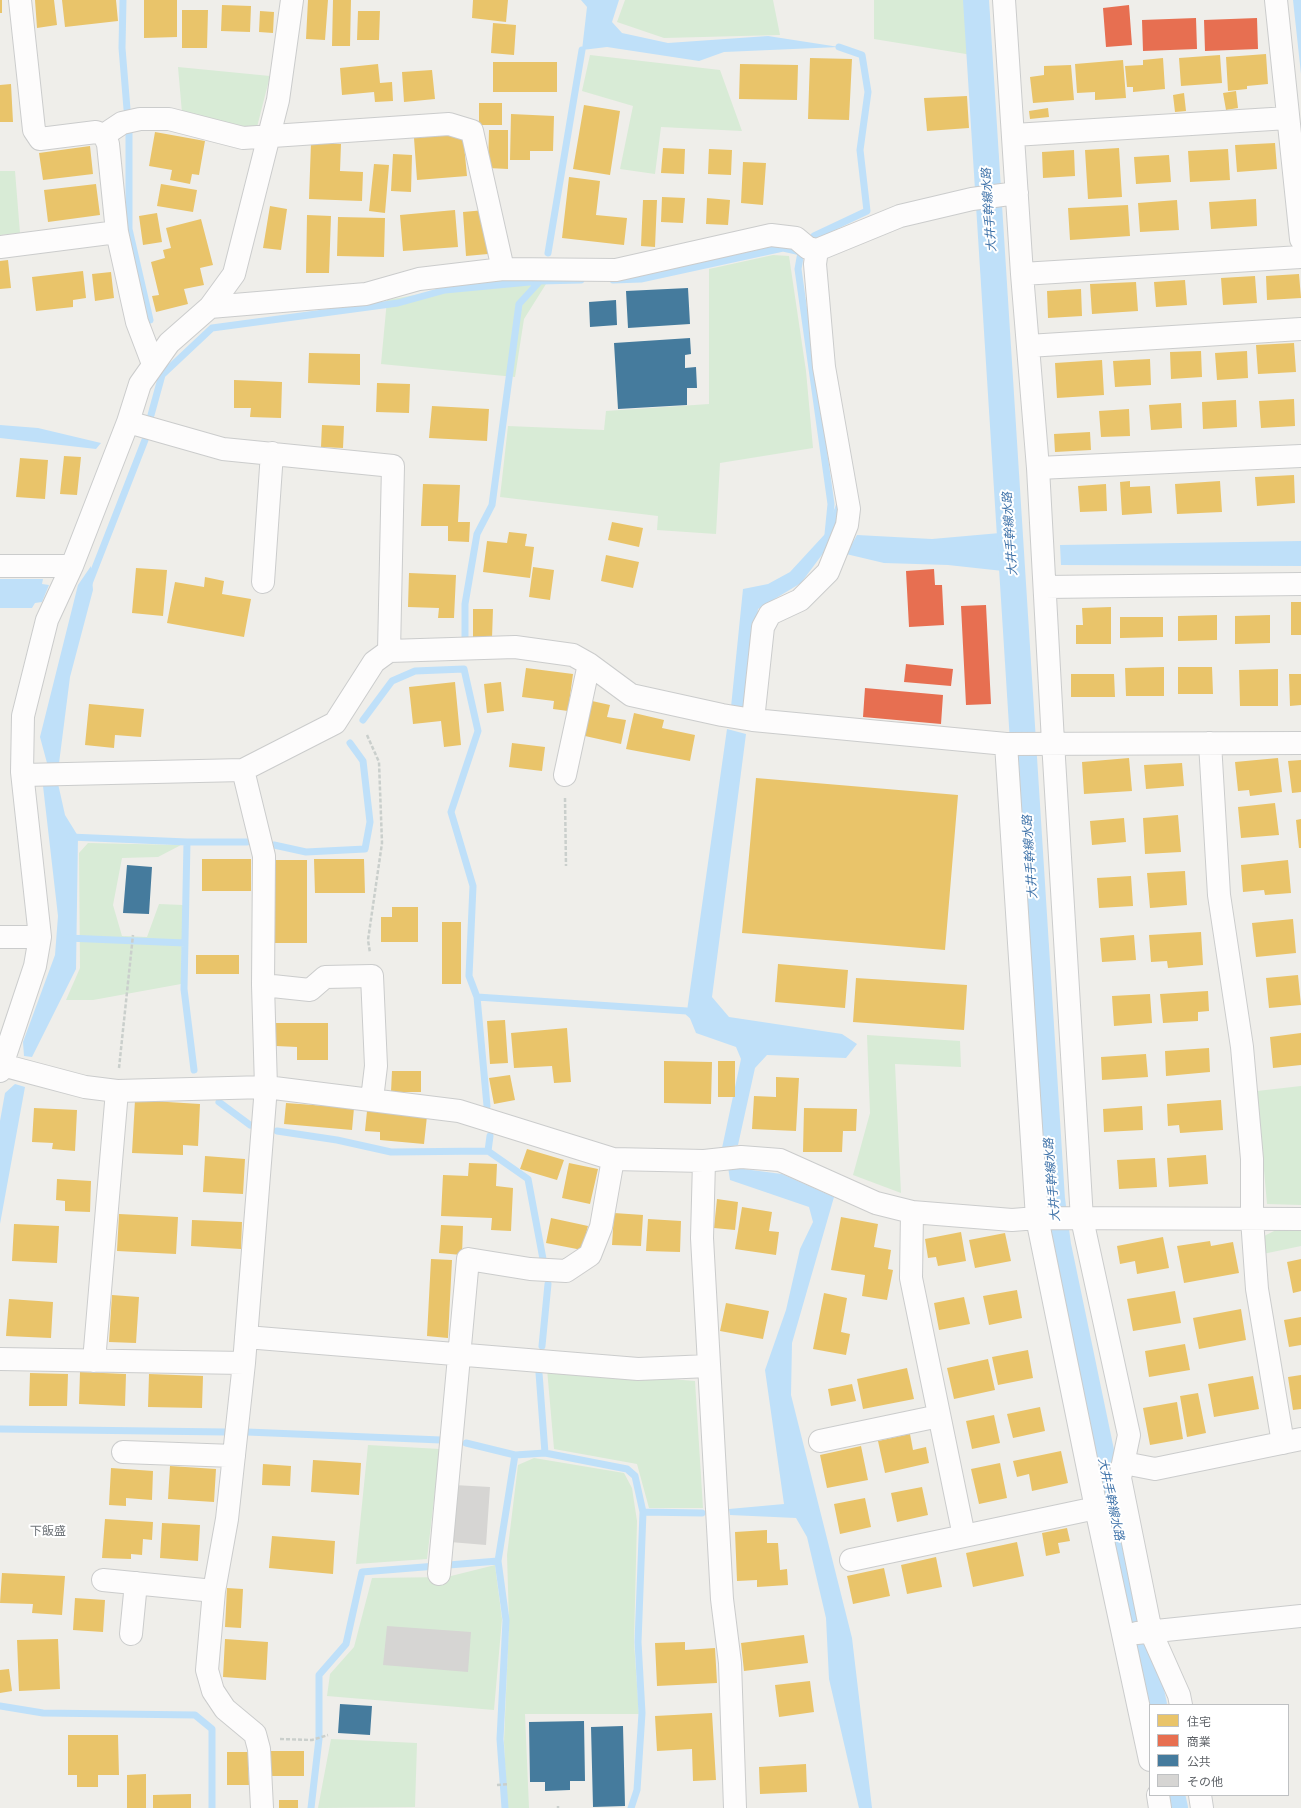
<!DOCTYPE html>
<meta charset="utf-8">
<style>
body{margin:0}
#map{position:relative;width:1301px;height:1808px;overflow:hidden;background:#efeeea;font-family:"Asap Condensed","Noto Sans JP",sans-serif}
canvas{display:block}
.legend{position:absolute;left:1149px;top:1704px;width:140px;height:92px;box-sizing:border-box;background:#fff;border:1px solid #bfc1c3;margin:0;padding:5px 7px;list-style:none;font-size:12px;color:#5f6368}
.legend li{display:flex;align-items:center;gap:8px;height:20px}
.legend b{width:20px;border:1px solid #bfc1c3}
</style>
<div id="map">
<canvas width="1301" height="1808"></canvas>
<ul class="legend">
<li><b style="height:11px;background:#e9c46a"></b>住宅</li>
<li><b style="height:11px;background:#e76f51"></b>商業</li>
<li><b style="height:11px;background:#457b9d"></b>公共</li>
<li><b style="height:11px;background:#d6d5d3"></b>その他</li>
</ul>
</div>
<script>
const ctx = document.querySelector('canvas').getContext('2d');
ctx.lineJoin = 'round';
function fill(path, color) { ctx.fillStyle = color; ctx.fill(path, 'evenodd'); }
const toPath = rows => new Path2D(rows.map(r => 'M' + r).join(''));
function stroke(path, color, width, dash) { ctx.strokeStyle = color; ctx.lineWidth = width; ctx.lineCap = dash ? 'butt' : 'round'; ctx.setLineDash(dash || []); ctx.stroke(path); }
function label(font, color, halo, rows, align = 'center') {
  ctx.font = font + ' "Asap Condensed","Noto Sans JP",sans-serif'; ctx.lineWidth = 4; ctx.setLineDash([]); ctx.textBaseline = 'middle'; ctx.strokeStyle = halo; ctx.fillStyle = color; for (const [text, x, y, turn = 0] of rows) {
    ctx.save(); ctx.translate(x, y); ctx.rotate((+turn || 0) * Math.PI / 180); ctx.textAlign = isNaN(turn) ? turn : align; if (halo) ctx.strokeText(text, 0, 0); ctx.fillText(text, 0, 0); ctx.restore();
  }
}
const green = toPath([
 [625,0,773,0,780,35,664,38,617,22],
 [874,0,968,0,972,55,874,39],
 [590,55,720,70,742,131,661,127,655,174,620,169,633,106,582,91],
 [178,67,270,76,256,131,182,113],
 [0,171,15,171,20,233,0,235],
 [773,255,789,256,806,371,813,448,720,463,716,534,657,530,658,516,500,497,508,426,604,430,606,411,709,404,709,269],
 [521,276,546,284,524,319,515,377,381,364,387,300],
 [88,843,181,845,158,857,122,858,113,905,122,936,147,937,159,904,183,905,181,984,93,1000,66,1000,80,968,79,853],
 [867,1035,960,1041,961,1067,895,1064,901,1193,853,1175,870,1113],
 [1301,1086,1301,1205,1267,1204,1257,1091],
 [1276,1230,1301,1230,1301,1246,1263,1254,1262,1237],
 [547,1369,695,1381,703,1508,649,1508,637,1464,554,1449],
 [368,1445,440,1449,427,1559,356,1564],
 [534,1458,624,1473,632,1488,637,1521,634,1642,639,1714,525,1714,529,1808,507,1808,504,1742,509,1622,507,1555,518,1465],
 [495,1565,502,1619,494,1710,327,1696,330,1674,354,1647,372,1578,447,1577],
 [331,1739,417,1743,415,1807,318,1808]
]);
const water = toPath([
 [581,0,619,0,612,22,622,33,668,43,768,36,839,47,724,52,699,61,607,47,582,50,587,7],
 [1293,0,1301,0,1301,74],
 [0,425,38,428,101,443,96,449,0,438],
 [837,502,840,511,827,548,801,583,758,609,747,709,731,707,743,589,768,584,790,572,825,534],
 [1000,533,1003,571,948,565,884,563,846,554,857,535,932,539],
 [1301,541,1301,566,1061,565,1060,545],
 [91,566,93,590,70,677,57,779,65,815,78,836,76,969,32,1057,24,1056,23,1042,55,955,58,916,43,786,47,781,47,763,40,737,78,585],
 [0,579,43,579,42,584,49,585,42,602,35,603,32,608,0,608],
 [727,729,746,734,712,997,729,1017,842,1034,857,1044,846,1058,767,1055,755,1068,738,1145,722,1148,741,1059,736,1047,696,1033,687,1011],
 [15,1084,25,1087,0,1224,0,1121,5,1093],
 [728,1167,782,1174,834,1197,792,1343,791,1395,852,1638,872,1808,859,1808,829,1679,826,1618,807,1537,796,1518,730,1515,729,1509,784,1504,765,1370,786,1310,800,1249,813,1222,809,1207,730,1180]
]);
const homes = toPath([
 [0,0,2,0,2,13,0,13],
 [35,0,54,0,57,25,37,28],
 [62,0,116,0,118,21,65,27],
 [144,0,177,0,177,37,144,38],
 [308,0,328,0,325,40,306,39],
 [333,0,351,0,350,46,332,46],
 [473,0,508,0,506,22,472,18],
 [222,5,251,6,250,32,221,31],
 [182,10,208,10,207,48,182,48],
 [260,11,274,12,273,33,259,32],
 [358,11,380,11,379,40,357,40],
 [493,23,516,25,514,55,491,53],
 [1266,54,1268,84,1247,86,1247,89,1228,91,1226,57],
 [1220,55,1222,83,1181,86,1179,58],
 [810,58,852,59,849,120,808,119],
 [1163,58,1165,89,1133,92,1133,87,1127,87,1125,66,1143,65,1143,60],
 [1123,60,1126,98,1095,100,1095,92,1077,93,1075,64],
 [493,62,557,62,557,92,493,92],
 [378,64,380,83,392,82,393,101,375,102,374,92,342,95,340,68],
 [740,64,798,65,797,100,739,99],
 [1071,65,1074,100,1033,103,1030,77,1044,75,1044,66],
 [432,70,435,99,404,102,402,72],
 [11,84,13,122,0,122,0,85],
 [1236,91,1238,108,1226,110,1223,93],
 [1184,93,1186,111,1175,112,1173,95],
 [967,96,969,128,927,131,924,98],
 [479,103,502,103,502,125,479,125],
 [584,105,620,111,610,175,573,169],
 [1048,108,1049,117,1030,119,1029,111],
 [511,114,554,116,553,151,530,151,530,160,510,160],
 [489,130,508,130,508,169,488,168],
 [155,132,205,141,199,175,192,174,190,184,170,180,172,170,149,166],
 [463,134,467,176,417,180,414,138],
 [311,143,341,144,340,171,363,172,362,201,309,199],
 [1275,143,1277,169,1237,172,1235,145],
 [90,146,93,174,43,180,39,153],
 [663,148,685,149,684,174,661,173],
 [1119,148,1122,197,1088,199,1085,150],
 [709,149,732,150,731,175,708,174],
 [1228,149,1230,180,1190,182,1188,151],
 [1074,150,1075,176,1043,178,1042,152],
 [393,154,412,155,411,192,391,191],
 [1169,155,1171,182,1136,184,1134,157],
 [743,162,766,163,763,205,741,203],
 [374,164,389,165,385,213,369,211],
 [569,177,600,181,596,215,627,218,624,245,562,238],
 [96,184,100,215,48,222,44,190],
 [161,184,197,190,193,212,157,206],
 [662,197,685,198,683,223,661,222],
 [707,198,730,200,728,225,706,224],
 [1256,199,1257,226,1211,229,1209,202],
 [643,200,657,200,655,247,641,246],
 [1177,200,1179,230,1140,232,1138,203],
 [1128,205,1130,236,1070,240,1068,208],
 [270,206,287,209,281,250,263,248],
 [455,210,458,247,403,251,400,215],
 [485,210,488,254,466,256,463,212],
 [157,213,162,242,143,245,139,216],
 [307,215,331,216,329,273,306,273],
 [338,217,385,218,384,257,337,256],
 [201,219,213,265,200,268,204,285,184,289,188,304,156,312,152,296,159,295,151,262,165,258,163,250,171,248,166,228],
 [8,260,11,288,0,289,0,261],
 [83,271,86,298,73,300,73,307,36,311,32,277],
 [111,272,114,298,95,301,92,274],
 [1299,274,1301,298,1267,300,1266,276],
 [1255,276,1257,303,1223,305,1221,278],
 [1185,280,1187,305,1156,307,1154,282],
 [1136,282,1138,311,1092,314,1090,284],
 [1081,289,1082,316,1048,318,1047,291],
 [1294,343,1296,372,1258,374,1256,345],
 [1201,351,1202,377,1171,379,1170,352],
 [1247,351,1248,378,1217,380,1215,353],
 [309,353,360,354,360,385,308,383],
 [1150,359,1151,385,1115,387,1113,361],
 [1102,360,1104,395,1057,398,1055,363],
 [234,380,282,382,281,418,250,417,251,408,234,408],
 [377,383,410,384,409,413,376,412],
 [1294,399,1295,426,1261,428,1259,401],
 [1236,400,1237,427,1203,429,1202,402],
 [1181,403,1182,428,1151,430,1149,405],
 [432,406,489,409,487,441,429,438],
 [1129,409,1130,436,1101,437,1099,411],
 [322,425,344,426,343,448,321,447],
 [1090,432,1091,450,1055,452,1054,434],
 [64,456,81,457,77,495,60,494],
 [20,458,48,460,45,499,16,497],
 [1294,475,1295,503,1257,506,1255,477],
 [1130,481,1130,487,1150,486,1152,513,1122,515,1120,482],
 [1220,481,1222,512,1177,514,1175,484],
 [423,484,460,485,458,522,470,522,469,542,448,541,448,526,421,526],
 [1106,484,1107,511,1080,512,1078,486],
 [612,522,643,528,639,547,608,540],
 [509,532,527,534,525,546,534,547,530,578,483,572,487,541,507,543],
 [606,555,639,562,633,588,601,581],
 [533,567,554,570,550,600,529,597],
 [136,568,167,570,163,616,132,613],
 [409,573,456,575,454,618,438,618,439,608,408,607],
 [205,577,224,581,222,594,251,599,244,637,167,623,175,582,204,587],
 [1291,602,1301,602,1301,635,1291,635],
 [1111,607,1111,644,1076,644,1076,625,1083,625,1082,608],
 [473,609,493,609,492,638,473,638],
 [1217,615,1217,640,1178,641,1178,616],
 [1270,615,1270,643,1235,644,1235,616],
 [1120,617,1163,617,1163,637,1120,638],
 [1164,667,1164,696,1126,696,1125,668],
 [1178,667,1212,667,1213,694,1178,694],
 [526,668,573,674,568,711,553,709,554,701,522,697],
 [1278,669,1278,706,1240,706,1239,670],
 [1071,674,1114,674,1115,697,1071,697],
 [1289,674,1301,674,1301,705,1290,706],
 [455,682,461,745,444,747,441,721,413,724,409,687],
 [501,682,504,711,487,713,484,684],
 [592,701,610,705,607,717,626,720,621,744,585,736],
 [89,704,144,709,141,737,115,735,114,748,85,745],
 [634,713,664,720,662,728,695,735,690,761,626,749],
 [512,743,545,747,542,771,509,767],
 [1129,758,1132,791,1084,794,1082,762],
 [1278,758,1282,792,1250,796,1249,790,1238,791,1235,762],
 [1301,760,1301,792,1292,793,1288,761],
 [1182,763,1184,786,1146,789,1144,765],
 [756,778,958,795,945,950,742,933],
 [1275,803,1279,835,1241,838,1238,807],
 [1178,815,1181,852,1145,854,1143,818],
 [1124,818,1126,842,1092,845,1090,821],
 [1301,819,1301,848,1299,848,1296,820],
 [202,859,251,859,251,891,202,891],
 [314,859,364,859,365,893,315,893],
 [274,860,307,860,307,943,274,943],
 [1288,860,1291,893,1265,895,1264,890,1243,892,1241,865],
 [1185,871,1187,905,1150,908,1147,873],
 [1131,876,1133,906,1099,908,1097,878],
 [392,907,418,907,418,942,381,942,381,917,392,917],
 [1293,919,1296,953,1256,957,1252,923],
 [442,922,461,922,461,984,442,984],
 [1201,932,1203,965,1168,968,1167,961,1151,962,1149,935],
 [1134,935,1136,960,1102,962,1100,938],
 [196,955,239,955,239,974,196,974],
 [778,964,848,970,845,1008,775,1002],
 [1298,975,1301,1005,1269,1008,1266,978],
 [856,978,967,985,964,1030,853,1022],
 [1208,991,1209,1011,1198,1012,1198,1021,1163,1023,1160,994],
 [1150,994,1152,1023,1114,1026,1112,996],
 [505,1020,508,1063,490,1064,487,1021],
 [276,1023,328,1023,328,1060,297,1060,297,1047,276,1046],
 [567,1028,571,1082,554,1083,552,1066,514,1068,511,1033],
 [1301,1033,1301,1065,1273,1068,1270,1037],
 [1209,1048,1210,1072,1166,1076,1165,1051],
 [1146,1054,1148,1077,1102,1080,1101,1057],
 [664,1061,712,1062,711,1104,664,1103],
 [718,1061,735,1061,735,1097,718,1097],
 [392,1071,421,1071,421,1092,391,1092],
 [510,1075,515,1100,494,1104,489,1078],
 [776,1077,799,1078,796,1131,752,1129,754,1096,776,1097],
 [135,1100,200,1104,198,1146,183,1145,183,1155,132,1153],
 [1221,1100,1223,1130,1180,1133,1179,1125,1168,1126,1167,1104],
 [286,1103,354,1108,352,1130,284,1124],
 [1142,1106,1143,1130,1104,1132,1103,1109],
 [34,1108,77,1110,75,1151,52,1149,53,1143,32,1142],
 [804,1108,857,1109,856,1131,843,1131,842,1152,803,1152],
 [367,1111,427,1116,424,1144,380,1140,380,1132,365,1131],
 [527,1149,564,1160,557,1180,520,1169],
 [1206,1155,1208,1184,1169,1187,1167,1158],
 [205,1156,245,1159,243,1194,203,1192],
 [1155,1158,1157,1187,1119,1189,1117,1160],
 [469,1163,497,1164,496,1186,513,1188,511,1231,491,1230,492,1218,441,1216,443,1175,468,1176],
 [569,1163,598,1169,590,1204,562,1198],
 [57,1179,91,1181,90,1212,65,1211,65,1201,56,1200],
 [717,1199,738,1202,735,1230,714,1228],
 [742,1207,772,1212,769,1231,779,1232,776,1255,735,1249],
 [614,1213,643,1215,641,1246,612,1245],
 [119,1214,178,1217,176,1254,117,1251],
 [841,1217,878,1224,874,1247,891,1250,888,1269,893,1270,887,1300,862,1296,865,1275,831,1270],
 [551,1218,588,1226,582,1250,546,1243],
 [648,1219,681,1221,680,1252,646,1251],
 [192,1220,242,1222,241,1249,191,1246],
 [14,1224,59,1226,57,1263,12,1261],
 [441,1225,463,1226,462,1255,439,1253],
 [961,1232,966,1261,938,1266,936,1257,928,1258,925,1239],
 [1005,1233,1011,1261,975,1268,969,1240],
 [1163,1237,1169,1268,1137,1274,1135,1261,1120,1264,1117,1246],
 [1210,1241,1211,1246,1233,1242,1239,1273,1184,1283,1177,1246],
 [431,1259,452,1260,448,1338,427,1336],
 [1301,1259,1301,1291,1293,1293,1287,1262],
 [1017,1290,1022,1318,989,1325,983,1296],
 [1175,1291,1181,1323,1133,1331,1127,1299],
 [824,1293,847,1298,841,1332,850,1334,846,1355,813,1349],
 [112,1295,139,1297,136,1343,109,1342],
 [964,1297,970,1324,939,1330,934,1303],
 [9,1299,53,1302,51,1338,6,1336],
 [726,1303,769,1311,763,1339,720,1331],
 [1241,1309,1246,1340,1199,1349,1193,1318],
 [1301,1317,1301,1345,1289,1347,1284,1320],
 [1185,1344,1190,1370,1149,1377,1145,1351],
 [1028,1350,1033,1378,998,1385,992,1357],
 [988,1359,995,1390,954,1399,947,1368],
 [907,1368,914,1399,863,1409,857,1379],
 [80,1372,126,1374,125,1406,79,1404],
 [30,1373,68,1374,67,1406,29,1406],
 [149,1374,203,1376,202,1408,148,1407],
 [1301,1375,1301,1409,1293,1410,1288,1377],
 [1253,1376,1259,1409,1214,1417,1208,1384],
 [852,1384,856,1401,831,1406,828,1389],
 [1198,1393,1206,1433,1187,1437,1180,1396],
 [1177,1402,1183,1439,1150,1445,1143,1408],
 [1040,1407,1045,1431,1013,1438,1007,1414],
 [994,1415,1000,1443,972,1449,966,1421],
 [910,1434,913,1450,926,1447,929,1463,885,1473,878,1441],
 [861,1446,868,1480,827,1488,820,1455],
 [1061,1451,1068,1483,1032,1491,1029,1474,1017,1477,1013,1461],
 [313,1460,361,1463,359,1495,311,1492],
 [1000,1463,1007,1498,979,1504,971,1469],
 [263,1464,291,1466,290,1486,262,1485],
 [170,1466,216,1469,214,1502,168,1499],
 [111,1468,153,1471,152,1500,126,1498,126,1506,109,1505],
 [922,1487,928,1515,897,1522,891,1493],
 [865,1498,871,1527,840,1534,834,1504],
 [105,1519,153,1522,152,1540,143,1539,142,1555,131,1554,131,1559,102,1558],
 [162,1523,200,1525,198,1561,160,1558],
 [1067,1528,1070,1541,1058,1543,1060,1553,1046,1556,1042,1533],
 [767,1530,767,1543,778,1543,780,1570,787,1569,788,1585,757,1587,757,1580,737,1581,735,1532],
 [272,1536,335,1541,333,1574,269,1568],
 [1017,1542,1024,1576,973,1587,966,1553],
 [936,1557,942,1587,907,1594,901,1565],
 [884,1568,890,1596,853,1604,847,1576],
 [2,1573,65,1576,62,1615,32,1613,33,1604,0,1603],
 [227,1588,243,1589,241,1628,225,1627],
 [75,1598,105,1600,103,1632,73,1630],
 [804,1635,808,1663,744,1671,741,1643],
 [58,1639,60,1689,19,1691,17,1640],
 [225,1639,268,1642,266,1680,223,1677],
 [685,1642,685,1650,715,1648,717,1683,657,1686,655,1643],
 [9,1669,12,1691,0,1693,0,1670],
 [810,1681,814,1712,779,1717,775,1685],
 [712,1713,716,1780,693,1781,692,1749,657,1751,655,1716],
 [68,1735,118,1735,119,1775,98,1775,98,1787,77,1787,77,1775,68,1775],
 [268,1751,304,1751,304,1776,268,1776],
 [227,1752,248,1752,249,1785,227,1785],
 [806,1764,807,1792,760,1794,759,1767],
 [146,1774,146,1808,127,1808,127,1775],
 [191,1794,191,1808,153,1808,153,1795],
 [279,1800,298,1800,298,1808,279,1808]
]);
const shops = toPath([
 [1129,5,1132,45,1106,47,1103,8],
 [1196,18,1197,49,1143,51,1142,20],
 [1257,18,1258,49,1205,51,1204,20],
 [934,569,935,585,942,585,944,625,909,627,906,571],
 [986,605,991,704,966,705,961,606],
 [906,664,953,669,951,686,904,682],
 [865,688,943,695,941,724,863,717]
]);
const public = toPath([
 [688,288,690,324,628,328,626,291],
 [616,300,617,325,590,327,589,302],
 [690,338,691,354,685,355,685,368,696,367,697,388,687,388,687,405,618,409,614,343],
 [127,865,152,867,149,914,123,913],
 [340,1704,372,1706,370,1735,338,1733],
 [584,1721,585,1781,570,1781,570,1790,545,1791,545,1782,530,1782,529,1722],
 [623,1726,625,1806,593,1807,591,1727]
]);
const stream = toPath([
 [123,0,122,48,127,109],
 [129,127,129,229,150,320],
 [814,236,867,211,860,150,868,92,862,55,839,47],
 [548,253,582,50],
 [613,280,641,279,783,248,801,252,798,269,831,504,828,534],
 [151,415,162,375,212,328,398,303,445,290,540,281,581,280],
 [88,586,145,440],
 [465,640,465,604,477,534,492,505,519,304,540,281],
 [363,720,392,681,415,671,464,669,478,731,451,812,473,886,469,976,477,997,487,1106],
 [70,837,187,842,247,842],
 [187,842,184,989,194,1070],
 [274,845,306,852,365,849,370,822,363,761,350,743],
 [67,938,185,943],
 [477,997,687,1011,694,1017],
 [219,1102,250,1125],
 [277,1131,337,1140,391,1152,488,1151],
 [490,1136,488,1151,528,1179,543,1259],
 [542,1346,548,1284],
 [539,1373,545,1453,627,1469,635,1476,643,1512,638,1642,642,1713,637,1790,631,1808],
 [0,1429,225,1432],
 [247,1432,441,1440],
 [466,1443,515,1455],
 [643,1512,702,1513],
 [498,1561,506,1620,500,1739,505,1808],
 [0,1706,43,1713,195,1715,212,1729,212,1808],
 [311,1808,319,1739,319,1675,346,1644,362,1572,498,1561,515,1455,545,1453]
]);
const canal = toPath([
 [976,0,1052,1199,1058,1245,1154,1705],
 [1172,1795,1175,1808]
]);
const building = toPath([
 [454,1485,490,1487,486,1545,450,1542],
 [387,1626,471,1632,468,1672,383,1665]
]);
const path = toPath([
 [367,735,379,762,382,843,368,940,370,953],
 [565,798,566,866],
 [119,1068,133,935],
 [280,1739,312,1740,328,1735],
 [497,1785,509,1784],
 [558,1806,558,1808]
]);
const street = toPath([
 [20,0,34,130,40,139,96,132,104,135,108,144,117,232,137,322,153,364],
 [1004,0,1022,274,1038,468,1053,742,1082,1219,1129,1435,1120,1478,1151,1632,1179,1695,1181,1705],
 [1276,0,1301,239],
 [104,135,122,123,140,119,169,119,243,138,449,124,472,131,503,269],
 [1014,135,1288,118],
 [0,247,117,232],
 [1022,274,1301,257],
 [210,307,366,294,419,279,503,269,616,270,771,235,796,238,808,248,817,250,900,216,972,199,1017,193],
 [1028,346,1301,329],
 [128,422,223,449,393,466,389,651],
 [1038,468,1301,456],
 [0,566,72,566],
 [263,582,272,453],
 [1045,587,1301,584],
 [753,720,763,627,770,614,800,600,828,572,847,525,849,509,824,367,815,264,817,250],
 [1210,743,1219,895,1242,1047,1252,1159,1252,1219,1257,1289,1283,1443],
 [1006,744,1037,1218,1096,1508,1150,1760],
 [243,770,264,856,263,985,266,1087,244,1363,227,1519,214,1591,207,1670,213,1691,225,1709,255,1734,259,1749,262,1808],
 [23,775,243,770,335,723,374,662,389,651,515,647,573,655,589,664,631,695,722,715,753,720,1006,744,1301,743],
 [565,775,589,664],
 [0,937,40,937],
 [263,985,310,990,325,977,372,976,376,1066,372,1099],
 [2,1065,85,1087,117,1091,266,1087,459,1111,613,1159,704,1161,741,1157,780,1160,876,1203,912,1212,1012,1220,1037,1218,1301,1219],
 [0,1071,35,966,40,937,22,772,23,716,47,620,72,566,128,422,140,384,169,343,210,307,234,274,278,100,292,0],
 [704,1161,702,1238,722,1599,730,1663,735,1808],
 [912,1212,911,1278,964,1536,1096,1508],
 [246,1337,638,1369,709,1366],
 [0,1359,244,1363],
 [94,1361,117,1091],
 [820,1441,939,1416],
 [123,1452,234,1456],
 [1124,1463,1155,1469,1301,1439],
 [851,1560,964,1536],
 [439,1574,468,1259,530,1269,566,1271,590,1255,601,1227,613,1159],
 [103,1580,214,1591],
 [1137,1633,1301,1616],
 [131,1634,136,1583],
 [1158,1795,1160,1808],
 [1200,1795,1202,1808]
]);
const waterNames = [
 ["大井手幹線水路",989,210,-94],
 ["大井手幹線水路",1010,534,-94],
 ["大井手幹線水路",1030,857,-94],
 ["大井手幹線水路",1052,1180,-95],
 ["大井手幹線水路",1111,1499,78]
];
const neighbourhoodNames = [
 ["下飯盛",48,1531]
];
fill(green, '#d8ebd6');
fill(water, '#bfe0f9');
fill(homes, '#e9c46a');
fill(shops, '#e76f51');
fill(public, '#457b9d');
stroke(stream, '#bfe0f9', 7);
stroke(canal, '#bfe0f9', 26);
fill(building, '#d6d5d3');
stroke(street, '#cbcccc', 24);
stroke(path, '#cacfcc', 2.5, [4, 2]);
stroke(street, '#fdfcfc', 22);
label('italic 12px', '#4174aa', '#fff', waterNames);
label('12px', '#70757a', '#fff', neighbourhoodNames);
</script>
